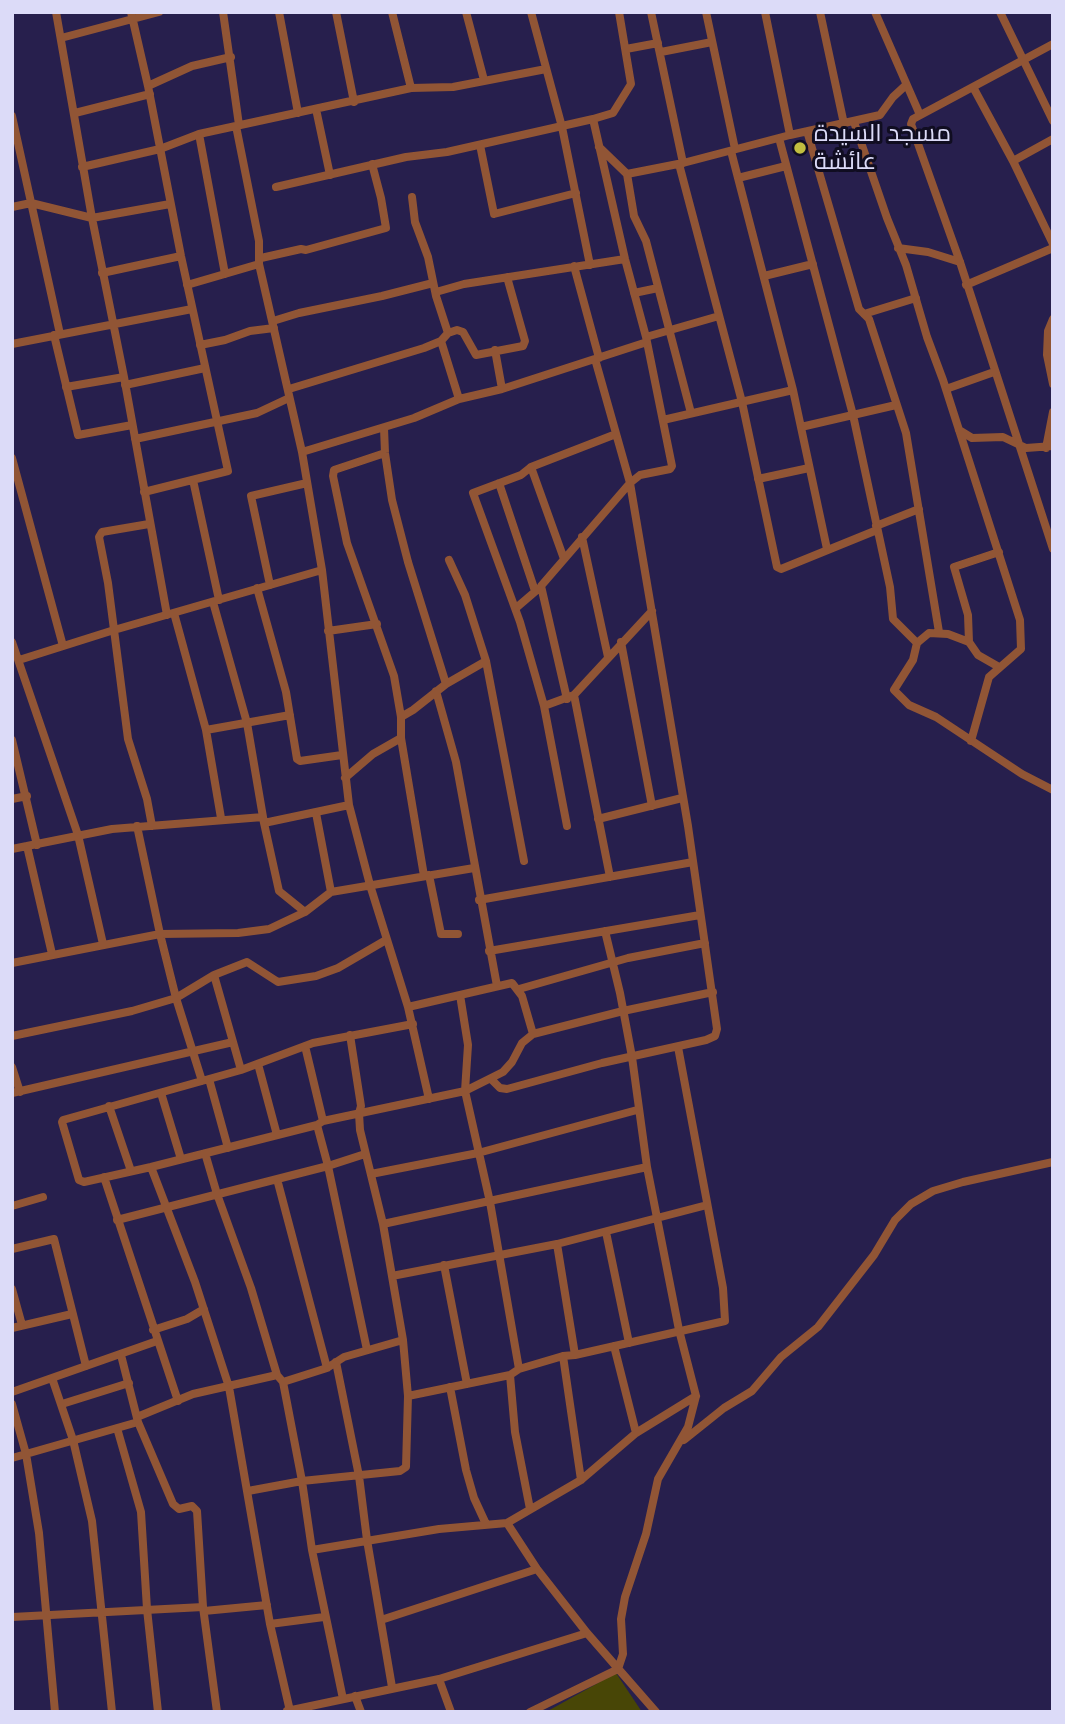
<!DOCTYPE html>
<meta charset="utf-8">
<style>
body{margin:0}
#map{position:relative;width:1065px;height:1724px;overflow:hidden;background:#271f4d;font-family:"Noto Sans",sans-serif}
canvas{display:block}
.frame{position:absolute;inset:0;border:14px solid #dcdbf8;pointer-events:none}
</style>
<div id="map">
<canvas width="1065" height="1724"></canvas>
<div class="frame"></div>
</div>
<script>
const ctx = document.querySelector('canvas').getContext('2d');
ctx.lineJoin = 'round';
function fill(path, color) { ctx.fillStyle = color; ctx.fill(path, 'evenodd'); }
const toPath = rows => new Path2D(rows.map(r => 'M' + r).join(''));
function stroke(path, color, width, dash) { ctx.strokeStyle = color; ctx.lineWidth = width; ctx.lineCap = dash ? 'butt' : 'round'; ctx.setLineDash(dash || []); ctx.stroke(path); }
function label(font, color, halo, rows, align = 'center') {
  ctx.font = font + ' "Noto Sans",Cairo,sans-serif'; ctx.lineWidth = 6; ctx.setLineDash([]); ctx.textBaseline = 'middle'; ctx.strokeStyle = halo; ctx.fillStyle = color; for (const [text, x, y, turn = 0] of rows) {
    ctx.save(); ctx.translate(x, y); ctx.rotate((+turn || 0) * Math.PI / 180); ctx.textAlign = isNaN(turn) ? turn : align; if (halo) ctx.strokeText(text, 0, 0); ctx.fillText(text, 0, 0); ctx.restore();
  }
}
const green = toPath([
 [616,1673,642,1712,546,1712]
]);
const street = toPath([
 [56,12,92,218,124,377,167,615],
 [131,12,148,86,181,256,228,471,144,492],
 [223,12,239,125],
 [279,12,298,113],
 [336,12,354,102],
 [392,12,411,88],
 [466,12,484,80],
 [531,12,562,127,590,265],
 [651,12,683,163],
 [706,12,735,149],
 [765,12,790,135],
 [820,12,844,124],
 [875,12,920,115],
 [1000,12,1053,121],
 [61,38,159,12],
 [1053,44,913,119,911,124,960,262,1053,549],
 [626,49,658,43],
 [661,52,712,42],
 [148,86,192,66,231,57],
 [973,87,1013,161,1053,244],
 [316,109,330,175],
 [75,113,150,94],
 [12,116,60,334],
 [593,119,613,113,631,84,619,12],
 [854,122,887,218,906,265,927,337,943,380,1020,620,1021,649,989,677,971,741],
 [236,126,259,241,259,264,302,452,322,570,349,805,370,885,408,1007,429,1099],
 [807,131,859,309,869,319,906,433,939,632],
 [199,134,225,274],
 [779,138,853,415,890,587,893,619,917,643],
 [480,145,494,214,576,193],
 [599,147,627,174,634,216,646,241,691,413],
 [731,151,793,390,827,549],
 [1013,161,1053,139],
 [679,164,742,402,777,567,781,569,877,530],
 [82,167,160,149,199,134,411,88,453,87,546,69],
 [627,174,683,163,790,135,880,115,893,97,906,85],
 [738,178,786,166],
 [276,187,406,157,447,152,593,119,625,259,646,337,672,466,670,469,640,475,630,483,688,826,717,1029,715,1036,706,1040,602,1063,507,1089,500,1088,491,1079],
 [412,197,415,222,428,257,436,296,448,333],
 [12,207,31,203,92,218,170,204],
 [898,248,928,252,960,262],
 [261,258,301,249,306,250,386,228,381,198,372,164],
 [574,266,599,358],
 [102,273,181,256],
 [764,276,813,264],
 [187,285,259,264],
 [966,285,1053,248],
 [436,292,464,284,625,259],
 [634,293,658,288],
 [864,314,916,298],
 [1053,319,1048,331,1047,355,1053,384],
 [273,321,299,313,382,296,433,283],
 [54,335,78,435,132,425],
 [646,337,719,316],
 [441,341,459,399],
 [12,344,192,309],
 [200,345,225,340,250,331,274,328],
 [495,350,502,389],
 [125,385,205,368],
 [66,387,124,377],
 [289,389,424,348,441,341,448,333,457,330,463,332,476,355,523,346,525,341,507,277],
 [946,389,994,372],
 [663,420,793,390],
 [801,427,896,405],
 [384,428,385,453,392,500,408,562,446,684],
 [959,430,972,438,1003,437,1026,448,1053,446],
 [135,439,257,413,289,398],
 [1046,448,1053,412],
 [302,452,414,418,459,399,502,389,647,342],
 [385,453,334,470,333,476,347,543,394,676,401,717,401,738,424,876],
 [12,458,63,646],
 [531,467,564,559],
 [758,479,809,468],
 [193,480,219,600],
 [499,483,535,591],
 [149,524,102,532,99,537,108,583,128,739,147,799,152,826],
 [876,526,919,509],
 [582,537,608,657],
 [449,560,465,595,486,661,524,861],
 [270,585,251,496,307,483],
 [257,588,286,692,297,759,300,761,342,755],
 [213,602,247,723,264,823,279,891,305,912],
 [516,608,537,590],
 [174,613,206,730,221,818],
 [328,631,377,624],
 [12,642,78,835,103,944],
 [621,642,652,806],
 [969,642,968,615,954,567,999,552],
 [19,660,114,630,322,570],
 [999,667,978,655,969,642,948,634,929,633,917,643,913,660,894,690,909,705,936,717,1022,774,1053,790],
 [436,691,456,762,497,986],
 [574,695,610,877],
 [567,699,541,586,630,483,595,359],
 [544,706,574,695,652,611],
 [401,717,413,710,446,684,486,661],
 [206,730,290,715],
 [12,740,37,845],
 [345,778,373,754,401,738],
 [12,799,27,796],
 [316,813,331,892],
 [598,819,682,798],
 [264,823,349,805],
 [137,826,160,934,176,998,202,1081],
 [567,826,544,706,520,622,473,493,521,475,531,467,616,434],
 [27,846,52,954],
 [12,849,112,829,263,817],
 [429,875,441,934,458,934],
 [479,900,693,862],
 [605,931,620,993,632,1057,647,1167,679,1330,696,1396,688,1427,658,1479,646,1534,625,1597,621,1619,623,1654,618,1669],
 [489,951,700,915],
 [12,963,160,934,238,933,269,929,305,912,331,892,474,868],
 [214,975,241,1070],
 [519,989,628,958,705,943],
 [460,995,468,1045,465,1091,490,1202,519,1369],
 [408,1007,512,983,522,996,533,1034],
 [413,1024,313,1043,241,1070,63,1120,62,1122,79,1180,84,1182,151,1167,317,1125,323,1121,465,1091,503,1072,512,1062,522,1043,533,1034,623,1011,713,992],
 [350,1035,361,1106,359,1113,360,1130,383,1224],
 [12,1036,132,1011,176,998,214,975,247,962,278,982,316,976,338,968,386,940],
 [305,1046,323,1121],
 [258,1064,277,1135],
 [12,1067,20,1092],
 [209,1079,228,1148],
 [12,1093,233,1042],
 [161,1093,181,1159],
 [109,1106,131,1171],
 [317,1125,328,1166,367,1350],
 [205,1153,217,1194,251,1288,277,1375,283,1382,302,1481,312,1550,343,1699],
 [151,1167,195,1282,229,1387,270,1624,290,1711],
 [371,1174,478,1153,637,1110],
 [104,1177,178,1401],
 [277,1179,327,1368],
 [12,1206,43,1197],
 [117,1220,328,1166,365,1154],
 [606,1232,629,1343],
 [557,1244,575,1355],
 [12,1249,54,1239,86,1366],
 [444,1265,467,1384],
 [392,1276,557,1244,707,1205],
 [12,1289,22,1325],
 [12,1328,72,1314],
 [153,1330,187,1319,204,1309],
 [614,1346,636,1433],
 [121,1355,138,1422,173,1504,179,1509,192,1506,197,1511,203,1607,217,1712],
 [563,1356,581,1480],
 [336,1362,359,1476,367,1540,392,1687],
 [510,1375,515,1432,530,1509],
 [52,1378,73,1440,92,1521,112,1712],
 [283,1382,327,1368,344,1357,403,1340],
 [450,1387,466,1470,474,1498,486,1524],
 [12,1392,157,1341],
 [408,1396,510,1375,519,1369,563,1356,575,1355,725,1321,723,1288,678,1047],
 [12,1404,26,1454,39,1533,55,1712],
 [62,1404,129,1383],
 [137,1417,193,1394,277,1375],
 [117,1428,141,1512,147,1609,158,1712],
 [684,1440,724,1408,752,1391,781,1357,818,1327,874,1255,895,1220,911,1204,933,1191,963,1182,1053,1162],
 [12,1458,138,1422],
 [248,1491,302,1481,400,1471,406,1467,408,1396,403,1340,383,1224,647,1167],
 [507,1523,537,1569,587,1633,656,1712],
 [312,1550,439,1529,507,1523,581,1480,636,1433,696,1396],
 [204,1611,267,1605],
 [12,1617,203,1607],
 [381,1620,537,1569],
 [270,1624,324,1617],
 [355,1696,361,1712],
 [287,1711,439,1679],
 [451,1712,439,1679,587,1633],
 [530,1712,618,1669]
]);
const markers = [
 [800,148,7,"#c1be40"]
];
const poiNames = [
 ["مسجد السيدة",814,134],
 ["عائشة",814,162]
];
fill(green, '#484606');
stroke(street, '#915535', 8);
for (const [x, y, r, color] of markers) { const dot = new Path2D(); dot.arc(x, y, r, 0, 2 * Math.PI); ctx.fillStyle = color; ctx.fill(dot); stroke(dot, '#100d21', 2.5); }
label('24px', '#dcdbf8', '#100d21', poiNames, 'left');
</script>
